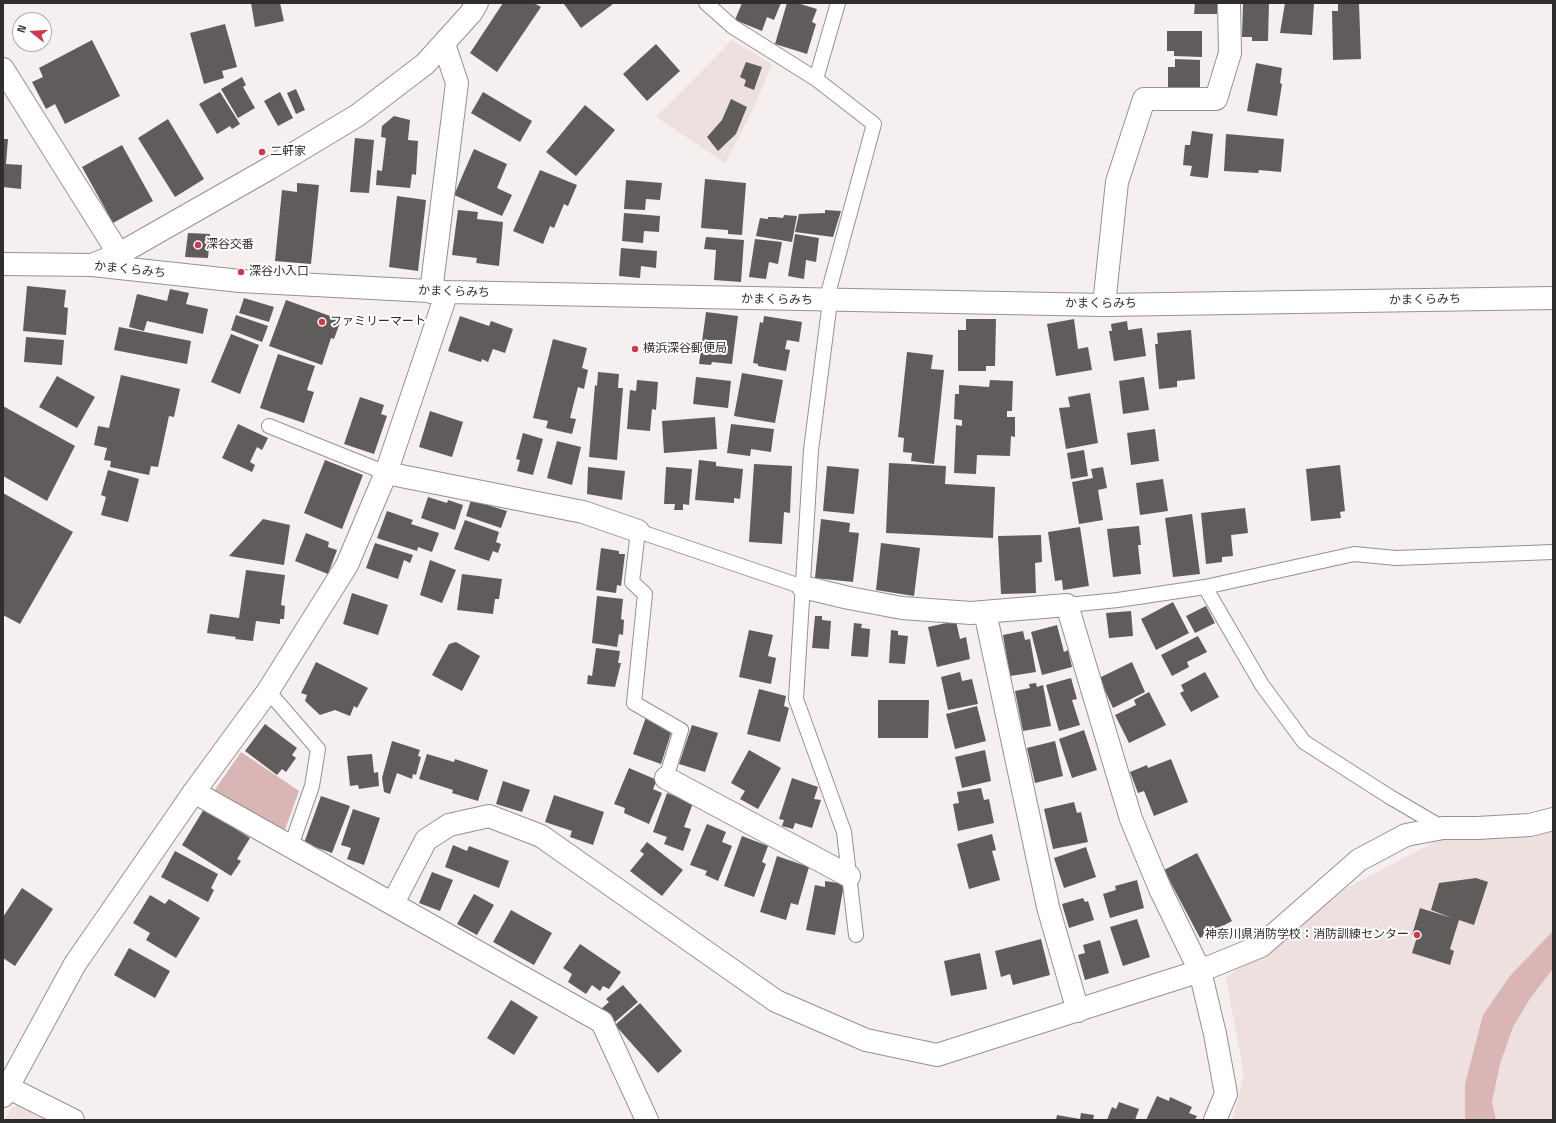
<!DOCTYPE html>
<meta charset="utf-8">
<style>
body{margin:0}
#map{position:relative;width:1556px;height:1123px;overflow:hidden;background:#f5efef;font-family:"Space Grotesk",sans-serif}
canvas{display:block}
.frame{position:absolute;inset:0;border:4px solid #302e2d;pointer-events:none}
.north{position:absolute;left:12px;top:12px;width:40px;height:40px;box-sizing:border-box;background:#fffefe;border:1px solid #acabaa;border-radius:50%;rotate:287deg;font-size:11px;font-weight:700;line-height:16px;text-align:center;color:#302e2d}
.north::after{content:'';display:block;margin:auto;width:14px;height:18px;background:#cb3a4d;clip-path:polygon(50% 0,100% 100%,50% 72%,0 100%)}
</style>
<div id="map">
<canvas width="1556" height="1123"></canvas>
<div class="frame"></div>
<div class="north">N</div>
</div>
<script>
const ctx = document.querySelector('canvas').getContext('2d');
ctx.lineJoin = 'round';
function fill(path, color) { ctx.fillStyle = color; ctx.fill(path, 'evenodd'); }
const toPath = rows => new Path2D(rows.map(r => 'M' + r).join(''));
function stroke(path, color, width, dash) { ctx.strokeStyle = color; ctx.lineWidth = width; ctx.lineCap = dash ? 'butt' : 'round'; ctx.setLineDash(dash || []); ctx.stroke(path); }
function label(font, color, halo, rows, align = 'center') {
  ctx.font = font + ' "Space Grotesk","Noto Sans JP",sans-serif'; ctx.lineWidth = 4; ctx.setLineDash([]); ctx.textBaseline = 'middle'; ctx.strokeStyle = halo; ctx.fillStyle = color; for (const [text, x, y, turn = 0] of rows) {
    ctx.save(); ctx.translate(x, y); ctx.rotate((+turn || 0) * Math.PI / 180); ctx.textAlign = isNaN(turn) ? turn : align; if (halo) ctx.strokeText(text, 0, 0); ctx.fillText(text, 0, 0); ctx.restore();
  }
}
const built = toPath([
 [732,40,772,64,751,114,725,163,656,117],
 [1553,831,1553,1120,1232,1120,1244,1075,1226,978,1337,893,1444,837],
 [19,1105,50,1120,4,1120,12,1108]
]);
const green = toPath([
 [241,752,299,791,283,835,218,797,214,791],
 [1553,931,1553,969,1531,997,1513,1027,1500,1064,1492,1102,1496,1120,1465,1120,1465,1084,1483,1015,1510,976]
]);
const building = toPath([
 [251,3,280,3,284,21,255,27],
 [503,3,534,3,541,7,497,72,470,53],
 [565,3,612,3,613,4,581,28,564,4],
 [742,3,781,3,774,20,767,17,762,31,735,20],
 [787,3,797,3,817,9,812,22,816,24,807,54,775,44],
 [1195,3,1217,3,1217,14,1194,14],
 [1243,3,1269,3,1268,41,1252,41,1252,37,1242,37],
 [1285,3,1314,3,1312,35,1280,33],
 [1338,3,1359,3,1361,59,1333,60,1332,11,1338,11],
 [225,24,237,67,222,71,224,78,204,84,190,33],
 [1167,31,1202,31,1202,57,1174,56,1174,51,1167,51],
 [92,40,120,96,65,124,55,104,46,109,32,82,43,77,39,68],
 [656,44,680,71,647,101,623,74],
 [1175,59,1200,60,1200,88,1168,88,1168,67,1175,67],
 [746,62,762,67,754,90,744,86,746,80,740,77],
 [1256,63,1282,68,1280,83,1282,84,1277,116,1247,111],
 [242,77,246,85,243,87,255,108,238,118,221,89],
 [296,89,305,110,296,114,287,93],
 [220,92,240,124,232,129,230,126,217,134,199,104],
 [280,92,293,118,278,126,264,101],
 [483,92,532,121,520,142,471,113],
 [731,99,747,107,736,134,718,151,707,137,722,120],
 [585,105,615,130,576,176,546,152],
 [394,116,410,120,408,140,418,141,416,175,412,174,410,188,376,185,377,170,382,171,386,138,381,137,382,126],
 [168,119,204,179,175,197,138,138],
 [1192,131,1213,134,1208,178,1190,176,1192,166,1183,165,1185,145,1190,145],
 [1226,134,1284,139,1281,172,1259,170,1258,173,1224,171],
 [355,138,374,140,369,193,350,192],
 [3,139,8,139,6,164,22,165,21,189,3,187],
 [122,145,153,201,113,223,82,167],
 [474,149,507,164,497,188,512,195,502,216,454,195],
 [540,170,577,185,568,206,564,204,554,228,550,226,543,244,513,231],
 [705,179,746,183,742,235,728,234,728,230,701,228],
 [626,180,662,183,660,200,646,199,645,210,624,209],
 [297,183,319,185,311,264,275,261,282,190,297,192],
 [397,196,426,200,418,271,389,267],
 [458,210,478,212,477,219,503,222,499,266,476,263,477,258,452,255],
 [825,210,841,211,833,237,795,232,799,214,825,213],
 [624,213,660,216,659,232,644,231,643,243,622,241],
 [784,215,797,216,792,242,756,236,760,218,768,219,768,217,775,217,783,218],
 [188,233,210,234,208,258,185,257],
 [795,234,819,238,816,262,806,260,804,279,788,276],
 [706,237,744,240,741,282,714,280,716,250,704,249],
 [755,239,782,242,778,264,769,262,766,279,749,277],
 [621,248,657,251,656,268,641,266,640,278,619,276],
 [27,286,66,290,64,307,68,308,66,335,23,331],
 [170,289,189,293,186,304,208,309,203,334,147,321,144,331,129,327,137,294,167,301],
 [244,298,274,307,269,322,239,313],
 [286,300,341,320,334,339,331,338,322,365,269,346],
 [706,312,738,316,732,364,712,362,711,365,699,364],
 [236,315,268,326,262,342,231,330],
 [460,316,489,326,491,321,513,329,505,353,493,349,488,362,482,359,481,362,448,351],
 [764,316,802,322,799,342,787,340,785,349,790,350,786,371,758,366,758,364,753,363,760,322,763,323],
 [966,319,996,319,995,366,986,366,986,371,958,371,958,330,966,330],
 [1074,319,1078,349,1088,347,1092,370,1056,376,1047,324],
 [1127,321,1128,330,1142,328,1146,356,1114,361,1109,331,1112,331,1111,324],
 [119,327,191,341,187,364,114,350],
 [1191,330,1195,379,1177,381,1177,387,1159,389,1155,344,1158,344,1157,333],
 [231,334,259,345,240,394,211,382],
 [26,337,64,340,62,365,24,362],
 [553,339,587,348,582,368,588,370,584,389,578,387,570,418,576,419,572,434,546,428,548,421,533,418],
 [907,352,933,355,931,369,944,370,934,464,911,461,912,453,903,452,904,438,898,437],
 [278,354,315,366,307,390,314,392,304,423,260,408],
 [598,372,619,374,618,388,623,388,617,460,589,457,595,385,597,386],
 [742,373,783,380,775,423,734,416],
 [121,375,180,389,174,417,169,416,158,467,151,466,149,475,110,467,111,461,104,460,107,448,94,445,98,426,109,428],
 [57,376,95,397,77,428,39,407],
 [696,377,731,381,728,408,693,404],
 [1144,377,1149,410,1123,414,1119,381],
 [637,380,658,382,656,410,652,409,650,431,627,429,630,390,636,391],
 [990,380,1013,381,1012,411,1007,411,1007,417,1015,417,1015,437,1011,436,1010,456,977,455,976,474,954,473,956,425,962,426,962,420,954,419,955,394,959,394,959,385,989,387],
 [1090,393,1098,443,1066,449,1059,408,1070,407,1068,397],
 [360,397,384,405,381,414,387,416,374,454,344,444],
 [3,406,75,446,47,501,3,476],
 [430,411,463,422,452,457,419,447],
 [715,417,717,449,664,453,662,421],
 [238,424,268,438,262,450,257,447,250,462,255,465,252,472,222,458],
 [731,424,774,429,771,452,751,449,750,456,727,453],
 [1155,429,1159,461,1131,465,1127,433],
 [523,433,543,439,533,475,517,471,520,460,516,459],
 [557,441,581,447,572,485,547,478],
 [1084,450,1088,476,1071,479,1067,453],
 [325,460,363,475,342,529,304,513],
 [699,460,716,462,716,466,743,469,740,499,734,498,734,503,695,500],
 [889,463,946,466,945,484,995,487,993,538,886,533],
 [754,464,792,466,790,513,784,512,782,544,749,542],
 [1340,465,1345,511,1340,512,1341,518,1311,521,1306,469],
 [827,466,859,469,854,514,823,511],
 [588,467,625,471,622,500,587,494],
 [666,467,692,469,689,505,683,504,683,510,674,510,675,504,664,504],
 [1103,467,1107,488,1098,490,1103,520,1079,524,1072,482,1093,478,1091,469],
 [108,470,139,479,128,522,101,515,106,497,101,495],
 [1163,479,1168,511,1140,515,1136,483],
 [3,493,73,532,20,624,3,615],
 [428,497,447,503,448,500,463,505,455,530,421,518],
 [471,500,507,511,501,528,466,516],
 [1245,508,1248,533,1231,535,1233,556,1222,557,1222,562,1206,564,1201,513],
 [387,511,413,520,411,524,439,533,432,552,418,547,417,551,377,538],
 [1192,514,1200,574,1173,577,1165,518],
 [263,519,290,525,284,565,229,556],
 [821,519,850,523,849,532,859,533,853,582,815,578],
 [465,520,499,532,496,542,501,544,498,553,493,551,489,561,454,549],
 [1139,526,1141,545,1138,545,1141,574,1113,577,1107,529],
 [1080,527,1089,586,1063,590,1062,580,1055,581,1048,532],
 [306,533,329,542,328,547,337,550,328,574,295,561],
 [1041,535,1042,562,1035,563,1036,593,1001,594,998,536],
 [375,543,413,555,410,563,404,560,398,579,366,568],
 [881,543,920,548,914,596,876,590],
 [601,548,619,551,619,554,625,554,621,586,617,585,616,593,596,590],
 [430,560,456,570,442,603,420,595],
 [246,570,285,575,281,605,285,606,284,619,280,619,280,624,256,621,253,641,235,639,236,637,207,633,210,614,239,618],
 [462,574,502,579,499,599,495,599,493,614,457,610],
 [352,593,388,605,378,635,343,624],
 [597,596,623,599,621,619,624,620,623,635,619,634,617,647,592,643],
 [1173,602,1189,633,1156,650,1141,619],
 [1206,606,1215,623,1195,633,1186,616],
 [1131,611,1133,636,1109,638,1106,613],
 [815,616,822,616,822,620,831,621,829,649,812,648],
 [956,621,960,639,966,637,970,659,937,667,928,627],
 [854,623,862,624,861,628,870,629,868,657,851,656],
 [1057,625,1064,652,1068,650,1072,667,1042,675,1031,632],
 [749,630,773,635,768,656,776,658,771,684,739,677],
 [891,630,898,631,898,635,908,636,905,664,889,663],
 [1023,631,1025,640,1030,639,1036,672,1010,676,1003,635],
 [1198,636,1207,652,1187,662,1189,667,1172,676,1161,655],
 [456,642,480,656,462,691,432,675,449,644],
 [596,648,620,651,618,663,621,663,615,687,587,684,588,675,592,676],
 [316,662,368,688,357,708,354,706,350,716,335,710,320,715,305,701,307,695,301,693],
 [1132,662,1145,692,1113,708,1099,678],
 [960,672,962,681,972,679,978,704,948,710,941,677],
 [1205,672,1219,697,1191,712,1180,693,1184,691,1181,685],
 [1071,678,1077,699,1072,700,1080,725,1059,731,1046,685],
 [1036,683,1037,687,1043,685,1051,726,1023,731,1015,691,1030,688,1029,684],
 [759,689,786,696,784,706,789,708,780,742,747,734],
 [1149,692,1166,725,1129,743,1115,715,1136,705,1134,700],
 [878,700,929,700,928,738,878,738],
 [977,706,986,741,955,749,946,714],
 [646,717,673,727,661,764,633,754],
 [265,724,297,748,292,755,296,758,286,772,282,769,277,775,245,751],
 [692,725,718,733,705,772,679,764],
 [1084,730,1097,770,1072,778,1059,739],
 [392,741,420,750,418,756,421,757,416,775,413,774,412,779,397,773,390,794,384,792,382,778],
 [1055,741,1063,776,1035,783,1027,748],
 [749,750,781,768,758,809,740,799,745,791,731,783],
 [985,750,991,781,962,788,955,757],
 [372,754,374,773,378,772,379,786,359,789,358,785,350,786,347,756],
 [427,754,454,762,455,759,488,770,478,801,452,793,453,790,419,779],
 [1171,759,1188,802,1154,816,1144,791,1138,793,1130,772,1147,765,1148,768],
 [629,768,657,780,653,789,662,793,649,824,624,813,625,808,614,804],
 [792,778,818,787,814,799,821,800,812,828,795,823,793,829,782,826,784,820,779,819],
 [503,781,530,790,522,812,496,804],
 [981,788,984,800,989,799,994,823,958,831,953,804,959,803,957,792],
 [667,793,693,803,684,827,691,829,683,851,664,844,667,837,653,832],
 [554,795,604,812,593,845,570,837,572,831,545,822],
 [321,796,350,806,332,853,304,843],
 [1074,802,1077,813,1081,812,1088,842,1053,849,1044,809],
 [204,809,250,838,237,859,241,861,231,876,182,845],
 [353,809,380,818,364,865,347,859,351,848,341,845],
 [707,824,726,832,722,842,732,846,718,881,705,875,707,871,690,865],
 [992,834,996,850,992,851,1000,880,969,889,957,844],
 [742,836,768,846,762,862,766,864,754,897,724,886],
 [647,842,683,870,662,896,630,871,644,854,640,851],
 [453,845,467,851,469,846,509,861,499,888,445,867],
 [1086,847,1096,877,1064,888,1054,858],
 [175,851,218,874,211,888,214,890,208,902,161,877],
 [1197,853,1232,921,1200,938,1164,870],
 [777,856,809,867,798,905,791,903,786,920,760,912],
 [432,872,453,880,440,911,419,903],
 [1476,878,1488,882,1474,925,1459,920,1450,949,1454,951,1450,965,1412,953,1417,937,1412,935,1420,908,1452,918,1431,910,1439,883],
 [1137,880,1144,908,1110,918,1103,894,1116,890,1115,886],
 [825,881,844,884,835,935,806,930,815,885,825,887],
 [22,888,53,909,15,966,3,958,3,917],
 [474,894,494,905,477,935,457,924],
 [150,895,165,904,169,899,200,918,176,958,146,940,150,933,133,923],
 [1083,898,1085,902,1088,901,1094,920,1069,928,1062,904],
 [511,910,552,933,534,965,493,942],
 [1137,919,1150,957,1123,966,1110,927],
 [1041,939,1050,975,1013,985,1010,974,1001,977,995,951],
 [1100,940,1109,973,1085,980,1078,955,1085,953,1083,945],
 [580,944,621,972,609,989,603,986,600,991,592,985,586,994,568,982,572,974,563,968],
 [129,948,170,971,155,998,114,975],
 [980,953,987,989,951,996,944,961],
 [623,985,638,1002,614,1023,601,1009,609,1002,606,999],
 [511,1000,538,1017,514,1055,487,1038],
 [640,1003,682,1051,658,1073,615,1025],
 [1157,1096,1169,1101,1170,1097,1192,1107,1189,1113,1197,1116,1195,1120,1146,1120],
 [1119,1102,1139,1109,1135,1120,1107,1120,1112,1107,1116,1109],
 [1081,1113,1094,1115,1093,1120,1056,1120,1057,1115,1080,1119]
]);
const service = toPath([
 [706,3,733,27,816,79,874,124,826,301],
 [816,79,838,3],
 [830,301,811,450,796,699,844,832,856,935],
 [269,426,386,473],
 [1205,587,1262,685,1304,742,1390,797,1443,828],
 [1067,605,1118,600,1205,587,1354,554,1396,558,1553,552],
 [268,691,318,749,312,786,291,846],
 [666,778,681,730,634,703,645,594,632,582,638,531,803,587]
]);
const minor = toPath([
 [3,69,119,254],
 [431,292,457,83,444,44],
 [1104,305,1117,182,1144,99,1216,99,1230,53,1229,3],
 [386,473,583,512,638,531],
 [803,587,849,598,902,608,971,613,1067,605,1131,819,1161,891,1200,971,1215,1034,1226,1094,1215,1120],
 [985,612,1048,907,1078,1011],
 [666,778,849,876],
 [194,792,602,1022,647,1120],
 [393,903,426,840,449,825,489,816,541,836,776,1001,866,1040,937,1055,1200,971,1261,946,1359,860,1406,835,1443,828,1477,828,1530,825,1553,819],
 [9,1088,73,1120]
]);
const tertiary = toPath([
 [92,265,119,254,270,168,358,115,425,64,471,13,477,3],
 [3,1096,75,964,194,792,268,691,347,565,386,473,447,292]
]);
const secondary = toPath([
 [3,264,92,265,240,281,447,292,1104,305,1553,298]
]);
const markers = [
 [262,152,4,"#cb3a4d"],
 [198,245,4,"#cb3a4d"],
 [241,272,4,"#cb3a4d"],
 [322,322,4,"#cb3a4d"],
 [635,349,4,"#cb3a4d"],
 [1417,935,4,"#cb3a4d"]
];
const poiNames = [
 ["二軒家",270,152],
 ["深谷交番",206,245],
 ["深谷小入口",249,272],
 ["ファミリーマート",330,322],
 ["横浜深谷郵便局",643,349],
 ["神奈川県消防学校：消防訓練センター",1409,935,"right"]
];
const streetNames = [
 ["かまくらみち",130,270,6],
 ["かまくらみち",454,292,2],
 ["かまくらみち",777,300,1],
 ["かまくらみち",1425,300,-1],
 ["かまくらみち",1101,304]
];
fill(built, '#efe0e0');
fill(green, '#d9b5b5');
fill(building, '#615c5c');
stroke(service, '#969191', 16);
stroke(minor, '#969191', 24);
stroke(tertiary, '#969191', 24);
stroke(secondary, '#969191', 24);
stroke(service, '#fff', 14);
stroke(minor, '#fff', 22);
stroke(tertiary, '#fff', 22);
stroke(secondary, '#fff', 22);
for (const [x, y, r, color] of markers) { const dot = new Path2D(); dot.arc(x, y, r, 0, 2 * Math.PI); ctx.fillStyle = color; ctx.fill(dot); stroke(dot, '#fffefe', 1.5); }
label('12px', '#302e2d', '#fffefe', poiNames, 'left');
label('12px', '#302e2d', '#fffefe', streetNames);
</script>
